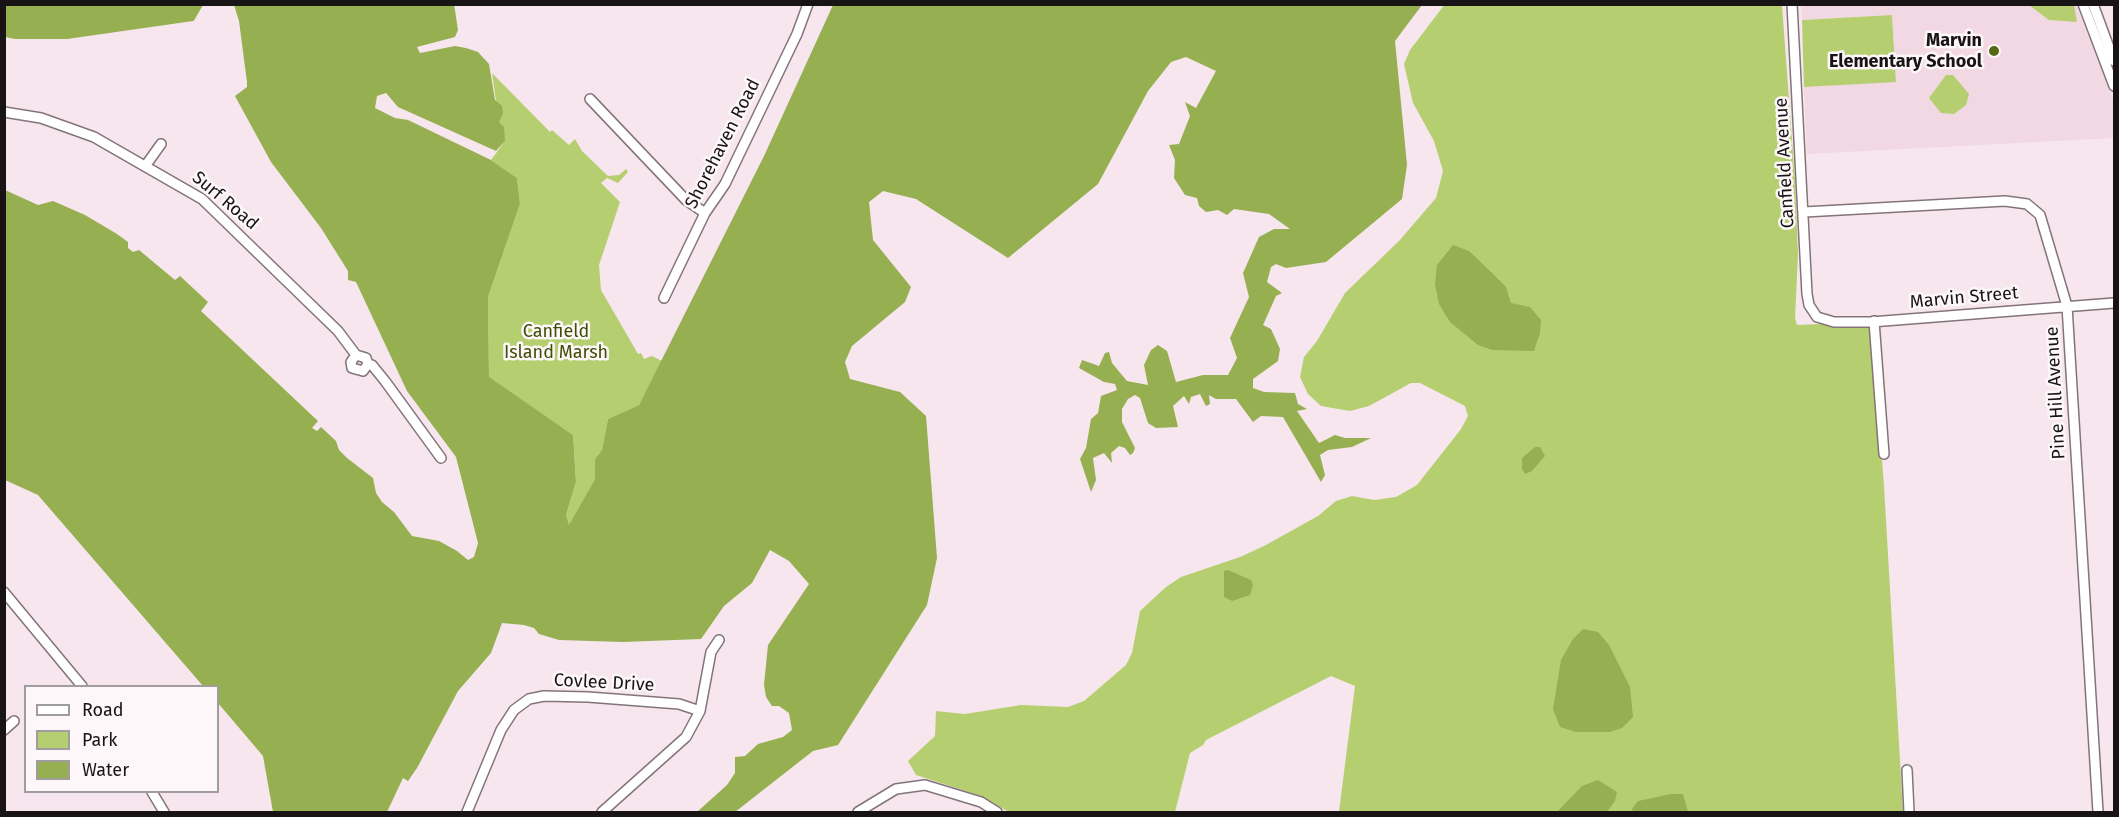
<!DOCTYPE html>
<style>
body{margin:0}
#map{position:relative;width:2119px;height:817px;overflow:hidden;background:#f7e6ed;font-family:"Fira Sans",sans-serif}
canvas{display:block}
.frame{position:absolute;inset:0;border:6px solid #181315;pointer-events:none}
.legend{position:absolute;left:24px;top:685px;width:195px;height:108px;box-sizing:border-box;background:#fdf7f9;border:2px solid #a19c9e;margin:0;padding:8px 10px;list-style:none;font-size:18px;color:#181315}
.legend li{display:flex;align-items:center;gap:12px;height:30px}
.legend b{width:30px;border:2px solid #a19c9e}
</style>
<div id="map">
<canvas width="2119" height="817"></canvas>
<div class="frame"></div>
<ul class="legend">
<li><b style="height:8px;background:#fff"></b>Road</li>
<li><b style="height:16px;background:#b5cf70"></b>Park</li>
<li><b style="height:16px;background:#96af51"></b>Water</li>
</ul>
</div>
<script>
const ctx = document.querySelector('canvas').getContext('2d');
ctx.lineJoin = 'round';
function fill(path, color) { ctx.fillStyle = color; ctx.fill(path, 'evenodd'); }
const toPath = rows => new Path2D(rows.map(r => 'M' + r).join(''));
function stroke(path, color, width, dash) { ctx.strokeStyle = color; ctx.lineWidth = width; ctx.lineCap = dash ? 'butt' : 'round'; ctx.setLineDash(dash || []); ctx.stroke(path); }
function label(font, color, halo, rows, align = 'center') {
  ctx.font = font + ' "Fira Sans",sans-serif'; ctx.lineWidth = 5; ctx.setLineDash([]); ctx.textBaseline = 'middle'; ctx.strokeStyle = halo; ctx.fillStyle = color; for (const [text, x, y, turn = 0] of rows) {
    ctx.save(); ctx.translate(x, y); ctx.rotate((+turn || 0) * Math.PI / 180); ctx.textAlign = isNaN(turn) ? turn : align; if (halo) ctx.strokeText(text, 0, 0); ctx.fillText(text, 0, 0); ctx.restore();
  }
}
const built = toPath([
 [1801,5,2076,5,2114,102,2114,138,1807,154,1804,87,1896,81,1892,15,1802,20]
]);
const green = toPath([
 [1445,4,1782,5,1795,181,1798,254,1795,318,1797,325,1871,322,1884,486,1903,812,1339,812,1355,686,1331,676,1206,740,1203,745,1190,753,1175,812,1009,812,981,796,916,775,908,761,935,736,936,711,965,714,1021,705,1068,707,1084,701,1126,665,1132,653,1140,611,1166,587,1181,577,1240,557,1264,546,1318,516,1336,501,1352,496,1374,500,1396,497,1417,485,1461,429,1468,416,1465,406,1420,383,1411,383,1369,406,1350,411,1321,406,1308,394,1300,377,1304,357,1317,341,1345,293,1399,241,1436,198,1443,171,1434,141,1413,103,1404,64,1410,50],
 [2029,5,2074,5,2077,22,2049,20],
 [1892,15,1896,82,1804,87,1802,20],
 [492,73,550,132,552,130,569,145,575,139,582,151,608,176,619,175,626,169,628,172,618,183,607,178,601,183,620,202,599,265,601,290,638,354,641,353,644,359,652,356,662,361,639,405,608,419,602,450,595,459,595,479,569,526,566,515,576,482,573,435,489,378,488,297,520,204,517,178,491,160,505,141,499,122],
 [1946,75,1953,75,1969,94,1966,105,1954,114,1941,113,1929,98]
]);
const water = toPath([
 [454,4,458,30,455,37,417,47,420,53,455,46,466,48,478,52,489,64,495,100,502,106,503,114,499,122,504,127,505,141,496,151,398,107,386,93,377,96,375,108,395,118,408,120,491,160,517,178,520,204,488,297,489,377,573,435,576,482,566,515,569,525,595,479,595,459,602,450,608,419,639,405,764,156,833,5,1422,5,1395,41,1407,165,1402,199,1326,262,1286,268,1276,264,1271,267,1267,282,1282,293,1276,296,1263,325,1271,329,1280,349,1278,361,1253,379,1253,388,1264,392,1295,393,1298,404,1307,409,1297,411,1319,443,1335,435,1345,438,1371,438,1352,447,1328,450,1320,455,1325,475,1321,482,1283,417,1261,416,1253,422,1236,399,1216,399,1209,395,1210,404,1206,406,1200,394,1191,397,1189,404,1184,396,1173,406,1178,427,1156,428,1148,423,1140,398,1135,395,1128,399,1122,409,1122,422,1135,448,1133,453,1130,455,1125,448,1119,446,1111,453,1112,463,1104,453,1093,458,1096,480,1091,492,1080,459,1086,448,1091,419,1098,413,1101,396,1117,390,1115,384,1104,382,1079,368,1082,360,1099,366,1105,353,1109,352,1112,363,1127,381,1148,385,1144,365,1151,350,1158,345,1167,351,1176,382,1203,375,1228,375,1237,358,1230,338,1249,297,1243,273,1259,237,1274,229,1290,229,1269,214,1234,209,1227,215,1218,210,1206,212,1199,206,1197,198,1185,195,1174,178,1175,160,1169,145,1179,144,1190,116,1185,102,1196,108,1216,71,1186,57,1171,62,1148,91,1098,184,1008,258,916,199,883,191,869,202,873,240,911,287,905,302,852,346,845,362,850,379,900,392,926,416,937,558,927,605,838,745,813,751,735,812,697,812,727,785,735,773,735,757,745,756,758,744,783,737,792,730,789,713,779,706,772,706,766,697,764,685,768,645,809,584,789,561,770,550,752,583,724,606,701,639,623,642,559,640,539,634,534,628,524,625,502,623,491,653,458,691,417,768,408,781,403,778,387,812,273,812,263,756,218,703,218,686,203,686,38,495,5,480,5,190,38,205,53,201,85,215,117,234,128,242,128,248,133,252,139,250,175,280,180,276,208,302,201,311,318,421,312,428,317,431,321,427,336,441,339,450,347,458,373,478,376,493,382,502,394,512,412,536,439,541,457,551,468,560,474,557,478,543,456,457,407,391,356,282,348,280,348,271,321,228,271,162,235,96,247,87,247,82,239,21,234,5],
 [4,5,208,5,200,20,67,39,15,39,5,37],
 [1453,245,1469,251,1489,270,1506,287,1511,303,1530,307,1541,320,1540,333,1534,351,1492,350,1478,345,1450,322,1439,304,1435,284,1437,265],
 [1535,447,1540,447,1545,456,1532,471,1525,474,1522,469,1522,458],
 [1228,570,1251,580,1253,585,1250,595,1232,601,1224,597,1224,571],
 [1583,629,1598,632,1609,645,1630,687,1633,717,1622,728,1610,732,1576,732,1560,727,1553,709,1561,660,1573,639],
 [1598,780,1617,792,1615,801,1607,812,1557,812,1582,786],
 [1671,794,1683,794,1688,812,1633,812,1632,809,1638,801]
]);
const pier = toPath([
 [203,5,211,5,202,22,192,24]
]);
const street = toPath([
 [1792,4,1807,294,1809,305,1817,317,1834,322,1871,322,2114,303],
 [2083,4,2114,86],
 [2093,4,2114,61],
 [590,99,686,200,705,213],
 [4,112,41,118,94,137,202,199,338,331,356,355,366,358,368,364,363,371,352,368,351,362,356,355],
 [146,165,161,144],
 [1804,212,2005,201,2027,204,2040,215,2067,306,2098,812],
 [664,298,705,213,725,184,797,34,808,4],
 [1874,321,1884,454],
 [368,364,372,365,385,381,441,458],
 [4,592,82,686],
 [4,730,14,721],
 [1907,770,1909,812],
 [152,792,164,812],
 [467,812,501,730,514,710,529,699,544,696,588,697,679,704,700,711],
 [602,812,686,737,700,711,711,652,719,640],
 [858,812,896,789,925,785,981,802,997,812]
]);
const markers = [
 [1994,51,6,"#556813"]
];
const poiNames = [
 ["Marvin",1982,41],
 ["Elementary School",1982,62]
];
const streetNames = [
 ["Shorehaven Road",723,144,-63],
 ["Canfield Avenue",1785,163,-93],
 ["Surf Road",225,201,40],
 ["Marvin Street",1964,298,-5],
 ["Pine Hill Avenue",2056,393,-93],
 ["Covlee Drive",604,683,3]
];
const parkNames = [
 ["Canfield",556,332],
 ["Island Marsh",556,353]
];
fill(built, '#f1d8e2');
fill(green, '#b5cf70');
fill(water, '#96af51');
fill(pier, '#f7e6ed');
stroke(street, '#83747a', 12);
stroke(street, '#fff', 9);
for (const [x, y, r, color] of markers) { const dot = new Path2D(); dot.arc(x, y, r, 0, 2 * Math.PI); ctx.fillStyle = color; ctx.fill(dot); stroke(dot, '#fdf7f9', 2); }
label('bold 18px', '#181315', '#fdf7f9', poiNames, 'right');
label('18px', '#181315', '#fdf7f9', streetNames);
label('18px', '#3e4e05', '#fdf7f9', parkNames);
</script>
